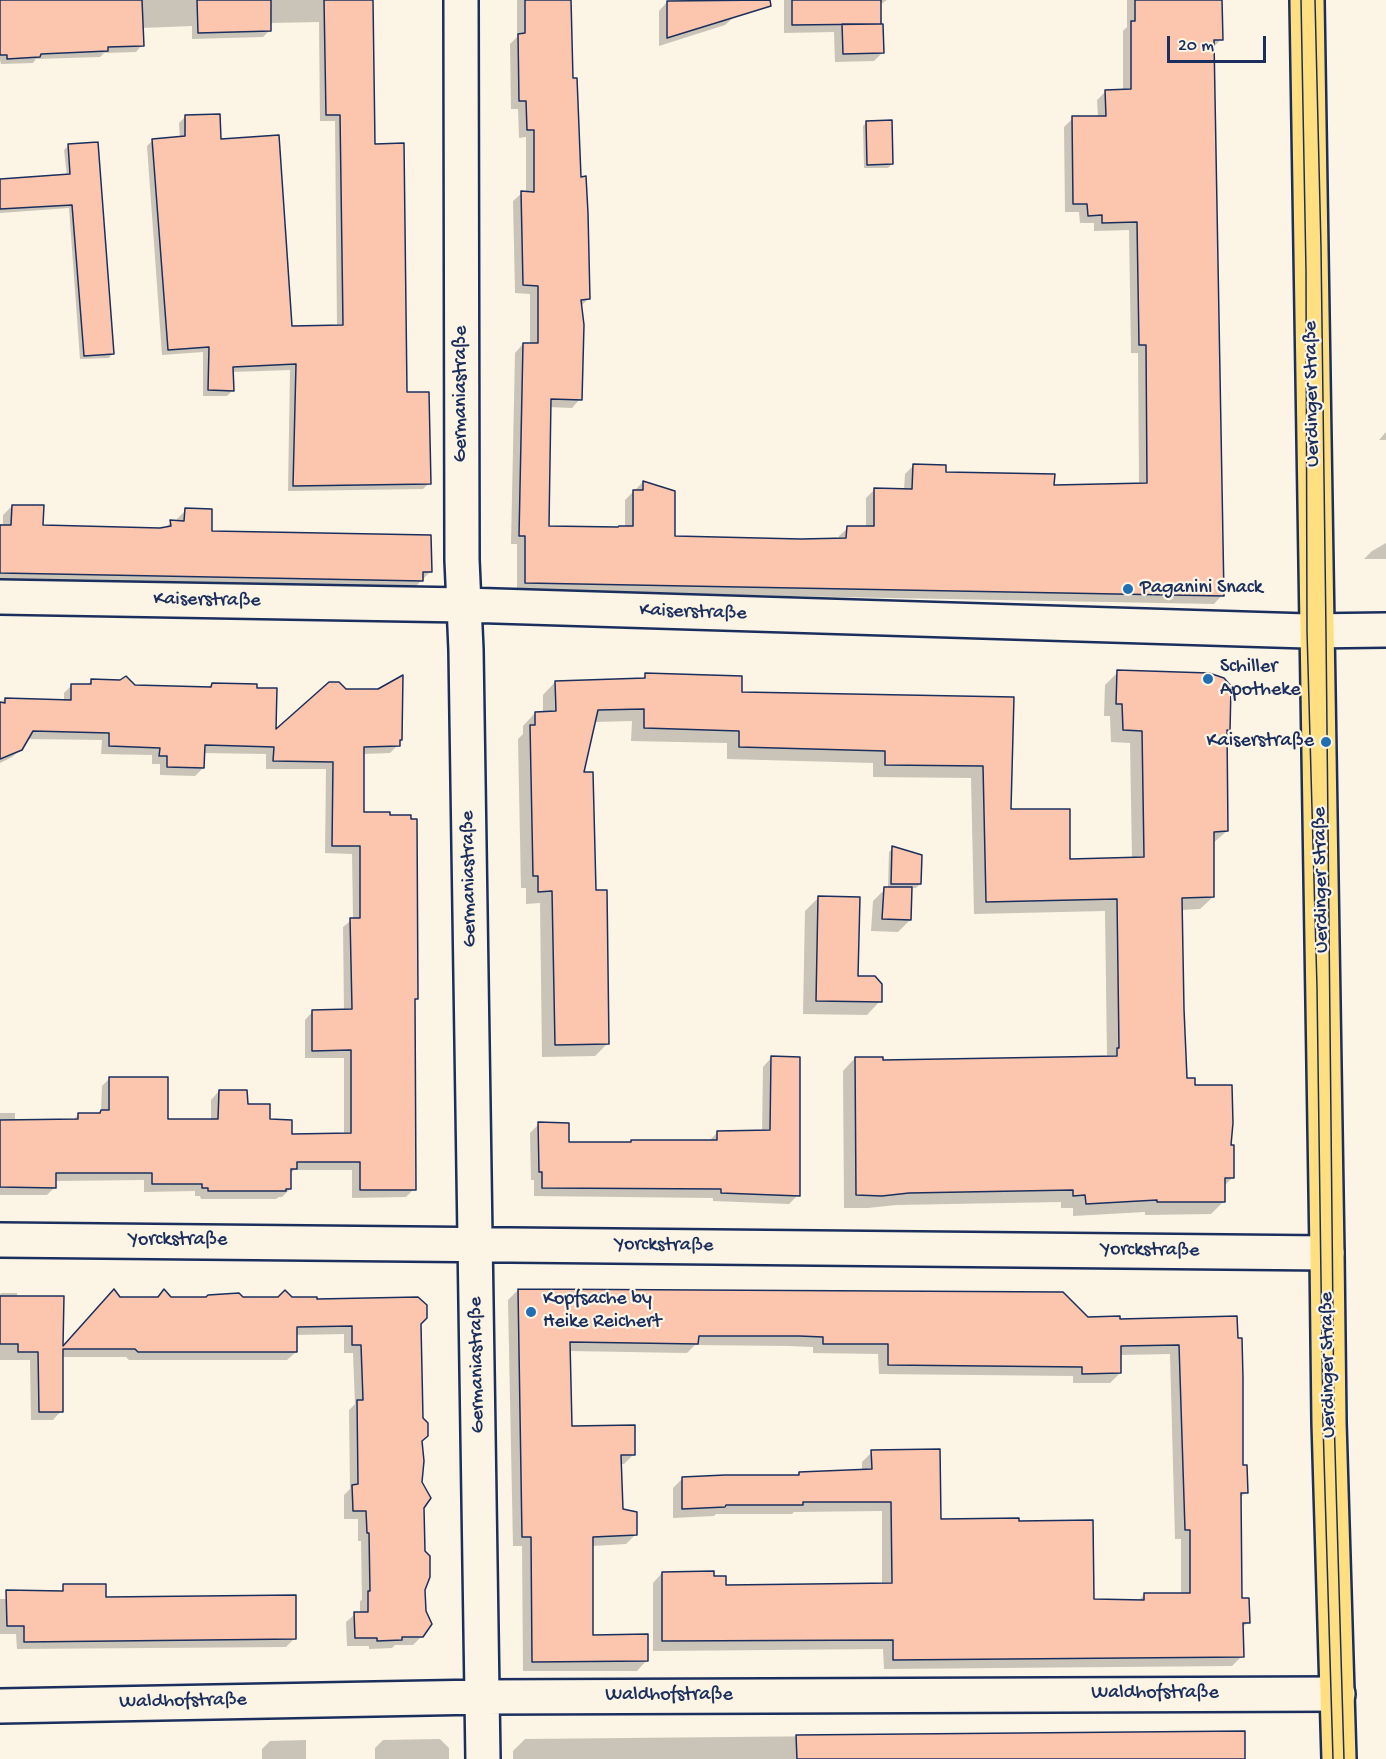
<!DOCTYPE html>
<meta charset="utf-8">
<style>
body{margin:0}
#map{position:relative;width:1386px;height:1759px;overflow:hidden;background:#fcf5e5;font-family:"Gochi Hand",sans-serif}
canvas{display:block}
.scale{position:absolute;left:1167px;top:36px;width:99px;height:27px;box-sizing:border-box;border:3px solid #1b2f5e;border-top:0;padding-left:8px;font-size:18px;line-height:21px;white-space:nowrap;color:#1b2f5e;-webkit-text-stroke:4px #fcf5e5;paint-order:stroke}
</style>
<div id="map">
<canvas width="1386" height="1759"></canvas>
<div class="scale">20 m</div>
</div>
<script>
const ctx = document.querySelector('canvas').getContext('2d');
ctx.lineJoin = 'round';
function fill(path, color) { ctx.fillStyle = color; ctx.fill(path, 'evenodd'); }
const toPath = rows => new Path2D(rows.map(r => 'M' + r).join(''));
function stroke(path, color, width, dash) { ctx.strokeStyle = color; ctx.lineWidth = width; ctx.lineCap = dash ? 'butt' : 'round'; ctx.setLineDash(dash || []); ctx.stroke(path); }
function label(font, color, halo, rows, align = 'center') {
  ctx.font = font + ' "Gochi Hand",sans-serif'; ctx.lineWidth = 4.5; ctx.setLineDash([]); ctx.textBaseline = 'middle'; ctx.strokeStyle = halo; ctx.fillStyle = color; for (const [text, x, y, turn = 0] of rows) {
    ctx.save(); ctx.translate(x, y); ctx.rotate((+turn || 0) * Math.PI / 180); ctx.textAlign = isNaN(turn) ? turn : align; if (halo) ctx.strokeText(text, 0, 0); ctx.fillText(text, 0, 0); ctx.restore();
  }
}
const shadow = toPath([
 [0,0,371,0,373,145,406,394,429,483,423,489,288,491,290,370,232,372,233,390,227,396,203,396,203,352,162,355,147,146,153,140,180,138,179,123,185,117,219,141,291,328,337,326,335,121,320,121,319,22,269,23,270,30,263,37,192,39,192,26,141,28,142,45,136,52,104,53,100,57,36,59,33,63,1,64,0,60],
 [517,0,570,0,571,80,588,299,580,307,580,399,572,408,549,407,547,527,625,527,625,500,643,482,673,538,839,540,839,536,848,528,866,528,866,498,874,490,904,490,905,474,913,466,945,473,1053,486,1139,485,1138,353,1131,353,1129,230,1094,231,1094,223,1080,223,1079,212,1065,212,1064,127,1073,118,1098,117,1097,100,1106,91,1123,91,1123,31,1127,27,1127,0,1220,0,1221,39,1213,48,1222,595,1214,604,517,591,517,544,511,544,515,353,523,344,530,344,530,294,515,293,513,201,522,193,526,193,526,137,519,138,518,109,511,109,510,44,517,37],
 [681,0,754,0,730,7,734,17,725,25,659,46,659,11,667,2,682,2],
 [784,0,887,0,881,4,882,53,874,61,835,62,834,32,784,33],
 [867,122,892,164,888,168,864,168,863,126],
 [68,146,113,353,109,358,80,359,69,208,0,213,0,181,67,176,64,150],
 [1386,432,1386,440,1379,440],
 [12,506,42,527,164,529,171,522,177,522,177,519,186,510,211,532,430,572,413,589,0,582,0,524,3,524,3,515],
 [1386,543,1386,559,1364,559,1372,551],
 [1118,672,1229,730,1225,734,1227,831,1212,844,1213,897,1200,909,1181,910,1185,1080,1194,1087,1230,1147,1232,1178,1224,1186,1224,1201,1211,1214,1145,1215,1145,1212,1073,1216,1073,1208,1061,1208,1061,1202,896,1205,868,1208,844,1208,843,1071,855,1058,882,1062,1107,1058,1105,911,974,914,971,778,873,777,873,763,727,759,727,743,631,741,632,721,594,722,582,773,607,1044,595,1056,542,1057,540,903,526,904,526,888,521,888,518,739,523,734,523,726,535,713,543,713,543,695,555,682,640,680,646,675,740,694,1012,699,1009,811,1068,860,1132,859,1130,743,1111,742,1110,716,1104,716,1105,685],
 [92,680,134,687,208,688,212,684,275,732,398,745,390,753,362,754,362,813,416,998,413,1001,414,1189,406,1197,352,1198,352,1170,294,1170,290,1174,290,1189,282,1197,279,1197,276,1199,201,1199,200,1196,195,1196,195,1191,144,1192,144,1180,55,1181,55,1187,47,1195,0,1195,0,1113,15,1113,15,1121,72,1121,79,1114,98,1115,101,1112,102,1086,110,1078,166,1121,211,1121,211,1100,219,1091,246,1106,290,1136,344,1135,344,1058,305,1058,305,1020,313,1011,344,1011,343,927,353,919,352,854,325,853,326,769,266,769,266,754,203,753,203,768,195,776,160,775,160,764,152,764,152,755,101,754,102,740,27,739,21,749,12,757,0,763,0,703,5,699,64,701,64,693,72,685,87,685],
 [893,848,920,884,916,888,911,888,910,920,898,932,871,931,873,901,885,889,888,889,889,852],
 [819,897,857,977,880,1001,867,1015,803,1014,805,911],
 [771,1058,798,1195,789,1204,713,1201,713,1198,534,1196,534,1180,531,1180,530,1133,539,1124,567,1144,709,1141,718,1132,762,1132,763,1067],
 [518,1290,1119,1321,1236,1317,1241,1466,1246,1492,1239,1499,1241,1599,1248,1622,1241,1629,1242,1656,1232,1666,884,1669,883,1649,653,1651,653,1583,662,1573,713,1577,725,1587,882,1585,882,1511,794,1512,792,1514,716,1514,714,1516,673,1518,673,1488,683,1478,796,1477,800,1473,862,1470,862,1462,872,1452,940,1520,1018,1522,1092,1601,1138,1601,1144,1595,1181,1595,1181,1539,1175,1539,1170,1354,1120,1355,1120,1373,1110,1383,1073,1383,1073,1376,879,1374,878,1354,813,1353,813,1347,788,1346,695,1345,687,1353,569,1351,570,1427,634,1454,624,1464,620,1464,621,1511,636,1534,626,1544,592,1546,592,1636,646,1661,637,1671,523,1671,522,1546,513,1546,508,1300],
 [2,1293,17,1293,17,1297,62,1349,120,1299,291,1299,315,1300,420,1324,421,1482,424,1590,422,1636,413,1645,395,1645,392,1648,369,1649,369,1646,347,1646,346,1622,355,1614,360,1614,360,1601,362,1600,361,1541,358,1541,358,1519,344,1519,344,1495,350,1489,349,1410,355,1404,353,1353,344,1353,344,1334,295,1335,296,1352,287,1360,129,1360,126,1357,62,1357,61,1411,53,1420,31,1420,30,1360,0,1360,0,1294],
 [105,1598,294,1639,286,1647,17,1649,16,1634,0,1634,0,1599],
 [1244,1732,1244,1759,513,1759,513,1751,525,1739],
 [440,1739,449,1748,449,1759,375,1759,375,1748,383,1740],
 [306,1740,306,1759,262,1759,262,1749,270,1741]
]);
const building = toPath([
 [0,0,142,0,144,46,108,47,108,51,41,54,40,57,7,59,7,55,0,55,0,0],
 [197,0,271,0,271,31,198,33,197,0],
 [324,0,373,0,375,144,404,143,407,392,429,392,431,484,293,486,296,364,233,367,234,391,208,390,209,347,168,350,152,139,185,136,185,115,220,114,221,139,279,135,292,326,343,325,340,115,326,115,324,0],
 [525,0,571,0,573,78,577,78,581,177,586,176,588,213,590,299,581,300,584,325,582,400,551,399,549,526,618,527,619,526,633,526,633,490,643,490,643,481,675,491,675,536,801,539,846,538,847,526,874,526,874,488,912,489,913,464,946,465,946,472,1055,474,1054,485,1147,483,1146,345,1139,345,1137,222,1102,223,1102,215,1088,216,1087,204,1073,204,1072,116,1106,116,1105,90,1131,89,1131,21,1135,21,1135,0,1222,0,1223,40,1214,40,1224,596,525,583,525,536,519,536,523,343,538,343,538,286,523,285,521,191,534,192,534,130,527,130,526,101,519,101,518,34,525,33,525,0],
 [770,0,771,6,667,38,667,1,770,0],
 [792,0,881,0,881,24,792,25,792,0],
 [842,24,883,24,884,53,843,54,842,24],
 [892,120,893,164,867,165,866,121,892,120],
 [98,142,114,354,84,356,72,205,0,209,0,179,70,174,68,144,98,142],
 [12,505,44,505,43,525,160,528,171,526,170,520,184,521,185,508,212,509,212,531,431,535,432,572,423,572,423,581,0,573,0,525,11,525,12,505],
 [1117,670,1209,673,1224,678,1231,686,1230,731,1227,730,1228,831,1214,832,1214,897,1182,898,1184,1009,1187,1078,1195,1078,1195,1085,1232,1085,1233,1123,1231,1145,1234,1145,1234,1178,1225,1178,1225,1202,1157,1202,1157,1200,1086,1204,1085,1195,1073,1196,1073,1190,909,1193,882,1196,856,1195,855,1057,883,1057,883,1060,1117,1056,1117,1048,1119,1048,1117,899,986,902,983,766,885,765,885,751,739,747,739,731,644,728,644,709,598,710,584,772,593,772,596,890,607,890,609,1044,555,1045,552,891,538,892,538,876,533,876,530,725,535,725,535,712,556,711,555,681,645,678,645,673,742,676,742,692,1014,697,1011,809,1070,809,1070,859,1144,857,1142,731,1123,730,1122,704,1116,704,1117,670],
 [403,675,402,740,400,740,400,746,364,747,364,812,390,812,390,815,411,815,411,819,417,819,418,999,415,999,416,1190,360,1190,360,1162,297,1162,297,1169,291,1169,291,1189,286,1189,286,1191,208,1191,208,1188,202,1188,202,1184,152,1184,152,1173,56,1173,56,1188,0,1187,0,1120,78,1119,78,1113,100,1113,101,1110,109,1110,109,1077,168,1077,168,1119,218,1119,219,1090,247,1090,248,1104,270,1104,270,1119,292,1120,292,1134,351,1133,351,1050,312,1051,312,1010,352,1009,350,918,360,918,360,846,332,846,333,762,273,761,274,747,205,745,204,768,167,767,167,756,159,756,160,748,109,746,109,733,33,731,22,750,0,759,0,702,5,703,5,698,71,700,71,684,91,684,91,679,120,680,126,676,135,685,211,687,212,683,257,684,257,688,277,688,276,729,329,682,339,682,346,689,378,689,403,675],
 [892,846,922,855,921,884,891,884,892,846],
 [884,887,912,887,911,920,882,919,884,887],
 [818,896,860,897,858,976,875,976,882,984,882,1002,816,1001,818,896],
 [771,1056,800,1057,800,1196,721,1193,721,1189,542,1188,542,1172,539,1172,538,1122,569,1123,569,1142,631,1142,631,1140,717,1140,717,1131,770,1130,771,1056],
 [114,1289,120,1297,158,1297,164,1289,171,1297,206,1297,208,1295,239,1293,243,1297,278,1297,285,1290,292,1297,317,1297,317,1299,418,1297,427,1305,427,1318,421,1324,423,1418,428,1423,428,1436,422,1441,424,1461,422,1482,431,1498,424,1508,425,1551,430,1556,430,1577,425,1590,426,1611,432,1624,423,1637,402,1637,402,1640,377,1641,377,1638,355,1638,354,1612,368,1612,368,1591,370,1591,369,1533,367,1533,366,1511,353,1511,352,1485,358,1484,357,1400,363,1400,361,1345,352,1345,352,1326,297,1327,297,1352,138,1352,135,1349,63,1349,63,1412,39,1412,38,1352,18,1352,18,1344,0,1344,0,1296,64,1296,63,1346,114,1289],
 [518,1289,1063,1292,1088,1317,1120,1316,1120,1319,1237,1316,1238,1338,1242,1338,1243,1378,1243,1465,1247,1465,1248,1493,1241,1493,1242,1598,1249,1598,1250,1623,1243,1623,1244,1657,893,1660,893,1640,662,1641,662,1572,714,1571,714,1576,726,1576,726,1585,892,1583,891,1502,803,1502,803,1505,726,1505,725,1507,682,1509,682,1477,725,1475,799,1475,799,1472,872,1469,871,1450,940,1449,941,1519,1019,1518,1019,1521,1093,1520,1094,1599,1144,1600,1144,1593,1190,1593,1190,1530,1185,1530,1179,1345,1121,1346,1121,1373,1082,1374,1082,1367,888,1365,888,1344,823,1344,823,1337,799,1336,699,1336,698,1344,570,1342,572,1426,635,1425,635,1455,621,1455,623,1509,637,1512,637,1535,593,1537,593,1635,648,1634,648,1661,532,1662,531,1537,522,1537,518,1289],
 [63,1584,106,1584,106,1597,296,1595,296,1639,24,1642,24,1626,7,1626,6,1590,63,1591,63,1584],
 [1245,1731,1245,1759,797,1759,796,1735,1245,1731]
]);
const minor = toPath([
 [461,0,462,560,466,650,483,1759],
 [0,597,464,605,1307,631,1386,630],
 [0,1240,1327,1253],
 [0,1706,482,1697,1338,1694]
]);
const major = toPath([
 [1307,0,1327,1253,1329,1422,1339,1759]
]);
const tram = toPath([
 [1301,0,1306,271,1307,631,1317,987,1323,1424,1333,1759],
 [1315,0,1321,247,1326,631,1334,1415,1344,1759]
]);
const markers = [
 [1128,589,6,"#1f6fb2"],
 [1208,679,6,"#1f6fb2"],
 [1326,742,6,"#1f6fb2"],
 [531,1312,6,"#1f6fb2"]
];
const streetNames = [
 ["Germaniastraße",462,394,-90],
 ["Uerdinger Straße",1313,394,-91],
 ["Kaiserstraße",207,601,1],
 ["Kaiserstraße",693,613,2],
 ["Germaniastraße",470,879,-91],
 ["Uerdinger Straße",1322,880,-91],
 ["Yorckstraße",178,1241],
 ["Yorckstraße",664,1246,1],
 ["Yorckstraße",1150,1251,1],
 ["Germaniastraße",478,1365,-91],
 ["Uerdinger Straße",1329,1365,-91],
 ["Waldhofstraße",1155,1694],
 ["Waldhofstraße",669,1696],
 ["Waldhofstraße",183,1702,-1]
];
const poiNames = [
 ["Paganini Snack",1140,589],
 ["Schiller",1220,668],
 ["Apotheke",1220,691],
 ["Kaiserstraße",1314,742,"right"],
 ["Kopfsache by",543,1300],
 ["Heike Reichert",543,1323]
];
fill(shadow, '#0003');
fill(building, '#fbc6ad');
stroke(building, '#1b2f5e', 1.5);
stroke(minor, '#1b2f5e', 38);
stroke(major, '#1b2f5e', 38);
stroke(minor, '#fcf5e5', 33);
stroke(major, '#ffdf80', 33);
stroke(tram, '#1b2f5e', 1.5);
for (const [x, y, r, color] of markers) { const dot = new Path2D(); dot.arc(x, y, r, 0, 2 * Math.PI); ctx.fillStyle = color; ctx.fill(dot); stroke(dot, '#fcf5e5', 2); }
label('20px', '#1b2f5e', '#fcf5e5', streetNames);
label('20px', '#1b2f5e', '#fcf5e5', poiNames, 'left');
</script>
